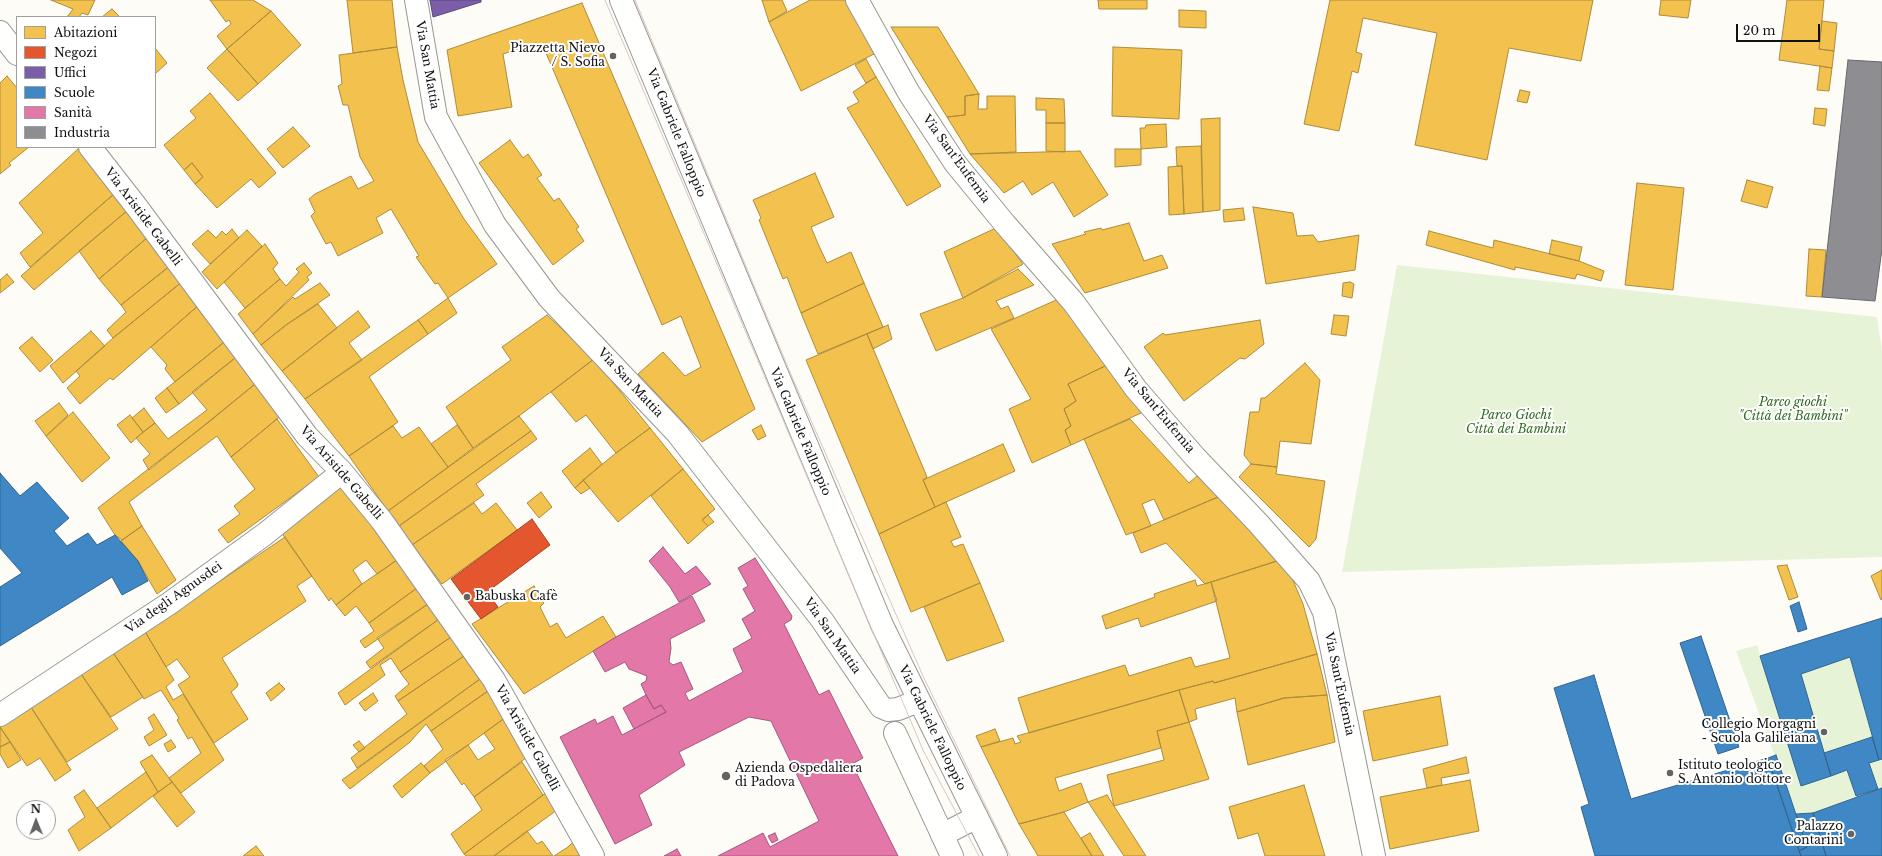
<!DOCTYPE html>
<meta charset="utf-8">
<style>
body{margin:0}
#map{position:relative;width:1882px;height:856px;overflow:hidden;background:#fdfcf7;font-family:"Libre Baskerville",serif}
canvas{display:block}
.legend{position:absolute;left:16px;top:16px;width:140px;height:132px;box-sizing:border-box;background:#fff;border:1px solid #a0a0a0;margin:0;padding:5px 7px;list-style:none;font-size:12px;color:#111}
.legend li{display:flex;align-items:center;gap:8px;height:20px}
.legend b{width:20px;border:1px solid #a0a0a0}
.north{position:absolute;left:16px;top:800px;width:40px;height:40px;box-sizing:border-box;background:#fff;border:1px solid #a0a0a0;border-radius:50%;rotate:359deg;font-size:11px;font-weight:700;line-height:16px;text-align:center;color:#111}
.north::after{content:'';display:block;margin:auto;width:14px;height:18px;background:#646362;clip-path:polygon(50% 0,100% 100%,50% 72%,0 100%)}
.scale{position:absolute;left:1736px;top:24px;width:84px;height:18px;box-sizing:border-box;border:2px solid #111;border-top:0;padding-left:5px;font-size:12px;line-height:14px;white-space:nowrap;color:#111;-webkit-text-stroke:3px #fff;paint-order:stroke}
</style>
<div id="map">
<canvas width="1882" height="856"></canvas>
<ul class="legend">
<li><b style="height:11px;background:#f2c14e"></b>Abitazioni</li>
<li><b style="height:11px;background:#e4572e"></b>Negozi</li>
<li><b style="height:11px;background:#7b5ea7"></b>Uffici</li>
<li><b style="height:11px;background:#3f88c5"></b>Scuole</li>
<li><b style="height:11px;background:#e377a8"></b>Sanità</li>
<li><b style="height:11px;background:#8d8d92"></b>Industria</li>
</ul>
<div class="north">N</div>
<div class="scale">20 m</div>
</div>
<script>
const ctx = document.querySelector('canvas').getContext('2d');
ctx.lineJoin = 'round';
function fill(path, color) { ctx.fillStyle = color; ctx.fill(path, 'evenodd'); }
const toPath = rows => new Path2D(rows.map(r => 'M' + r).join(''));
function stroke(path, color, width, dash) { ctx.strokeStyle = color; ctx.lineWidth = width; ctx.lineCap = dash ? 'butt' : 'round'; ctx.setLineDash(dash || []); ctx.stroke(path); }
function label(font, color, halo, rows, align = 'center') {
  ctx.font = font + ' "Libre Baskerville",serif'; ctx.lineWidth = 4; ctx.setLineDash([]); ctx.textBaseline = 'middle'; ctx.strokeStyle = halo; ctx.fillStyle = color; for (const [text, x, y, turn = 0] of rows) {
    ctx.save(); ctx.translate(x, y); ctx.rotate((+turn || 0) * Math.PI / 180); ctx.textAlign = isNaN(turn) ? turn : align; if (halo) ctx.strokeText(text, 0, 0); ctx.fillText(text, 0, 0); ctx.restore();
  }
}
const green = toPath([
 [1397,265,1877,317,1882,351,1882,557,1342,572],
 [1757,645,1801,785,1847,770,1856,796,1813,813,1796,814,1736,651],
 [1850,657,1872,737,1824,753,1801,674],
 [1882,759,1882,788,1878,789,1869,763]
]);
const homes = toPath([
 [51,0,95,0,88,15,82,13,79,17,67,17,73,9,51,0],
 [210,0,253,0,271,11,227,49,217,36,231,24,229,20,226,22,210,0],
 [347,0,392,0,397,47,353,53,347,0],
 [762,0,782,0,787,11,769,22,762,0],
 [810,0,846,0,874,54,801,91,769,22,810,0],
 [1098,0,1147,0,1147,9,1099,9,1098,0],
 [1330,0,1593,0,1581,61,1509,48,1487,160,1415,145,1437,33,1363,18,1356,52,1362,54,1358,73,1352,71,1339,131,1304,124,1330,0],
 [1661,0,1691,0,1688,18,1659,15,1661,0],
 [1787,0,1824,0,1819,49,1834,51,1832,68,1779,60,1787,0],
 [582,3,755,409,702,442,638,374,663,352,685,376,701,367,681,316,662,325,543,46,536,43,503,54,512,107,458,116,447,50,582,3],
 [112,9,120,17,102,17,112,9],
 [1179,10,1206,11,1206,28,1179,27,1179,10],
 [271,11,301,45,258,84,227,49,271,11],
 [1822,21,1837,23,1834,51,1819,49,1822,21],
 [891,27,938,27,979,94,965,96,965,115,947,117,891,27],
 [397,47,403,80,418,142,464,219,497,264,448,298,438,283,435,284,416,257,419,256,391,209,376,218,383,233,338,256,331,242,326,244,311,216,315,212,309,199,315,194,351,176,358,189,374,181,360,157,348,105,343,105,338,86,342,84,339,55,397,47],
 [1113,47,1182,50,1179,119,1112,116,1113,47],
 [155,48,167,63,155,74,155,48],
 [227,49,258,84,238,101,207,68,227,49],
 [866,59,876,77,866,83,855,65,866,59],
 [1820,66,1832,68,1829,91,1817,90,1820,66],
 [7,76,17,88,17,147,29,147,9,163,11,165,0,174,0,83,7,76],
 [876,77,941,186,907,206,847,108,859,102,853,92,876,77],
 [1520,90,1530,92,1527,103,1517,101,1520,90],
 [210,93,276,173,259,188,251,179,217,208,195,184,203,177,192,163,184,170,164,145,196,118,190,111,210,93],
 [979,94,978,109,987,109,987,96,1015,96,1016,152,970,154,947,117,965,115,965,96,979,94],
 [1036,98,1064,99,1065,123,1046,123,1046,110,1036,110,1036,98],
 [1815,108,1827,109,1825,126,1813,124,1815,108],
 [1220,118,1220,210,1203,212,1201,119,1220,118],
 [1046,123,1065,123,1065,152,1046,151,1046,123],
 [1166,124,1167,147,1141,149,1140,128,1145,128,1146,125,1166,124],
 [293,127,310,146,283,168,267,149,293,127],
 [510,140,523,158,528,154,542,175,537,178,554,201,559,198,579,227,576,229,584,241,553,265,479,163,510,140],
 [1201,146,1203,212,1184,214,1182,166,1177,166,1176,147,1201,146],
 [78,149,115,193,30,267,20,253,43,233,19,203,78,149],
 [1115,149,1141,149,1141,165,1115,167,1115,149],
 [1080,151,1108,195,1074,217,1053,182,1032,195,1023,181,1004,193,970,154,1080,151],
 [192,163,203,177,195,184,184,170,192,163],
 [1182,166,1184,214,1169,215,1168,167,1182,166],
 [815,173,834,217,811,227,819,246,827,263,851,252,864,283,801,313,787,277,783,279,759,220,761,218,753,200,815,173],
 [1747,180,1773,187,1767,208,1741,201,1747,180],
 [1637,183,1684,188,1673,290,1625,285,1637,183],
 [115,193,128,210,34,290,21,276,115,193],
 [1253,207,1293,213,1297,236,1313,235,1318,242,1359,235,1355,270,1266,284,1253,207],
 [1243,208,1245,220,1224,222,1223,210,1243,208],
 [128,210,148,237,99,279,79,251,128,210],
 [1129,223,1144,261,1162,255,1168,268,1085,293,1052,244,1086,234,1084,232,1101,228,1102,230,1129,223],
 [996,228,1023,264,963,298,944,252,996,228],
 [232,229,239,238,210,264,192,244,208,230,216,238,222,231,226,235,232,229],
 [247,230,262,246,217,289,202,272,247,230],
 [1429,231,1493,248,1494,240,1579,261,1604,271,1601,281,1577,274,1575,279,1515,267,1515,270,1426,245,1429,231],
 [148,237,171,265,121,305,99,279,148,237],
 [1552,240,1582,247,1579,261,1549,254,1552,240],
 [265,244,278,263,273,269,280,279,245,308,224,282,265,244],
 [1809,249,1826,250,1822,297,1806,296,1809,249],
 [304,263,312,273,307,277,309,280,253,334,238,314,280,279,286,286,299,272,296,269,304,263],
 [171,265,183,281,113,338,107,330,126,312,121,305,171,265],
 [1018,269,1034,285,996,301,1001,309,1008,306,1014,318,936,351,920,314,963,298,1018,269],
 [7,274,14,282,0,293,0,280,7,274],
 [183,281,200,304,113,380,110,378,80,404,67,388,80,376,76,371,113,338,183,281],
 [1350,282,1354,284,1352,298,1342,296,1343,283,1350,282],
 [320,283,330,295,286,325,261,345,253,334,293,297,295,299,320,283],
 [864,283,883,327,818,354,801,313,864,283],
 [1063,297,1107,365,1068,384,1076,401,1064,409,1071,426,1065,430,1071,445,1032,463,1009,409,1031,399,991,329,1063,297],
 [448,298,457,313,428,334,418,320,448,298],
 [200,304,228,339,175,382,165,369,167,365,151,347,200,304],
 [318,304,337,328,282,371,261,345,286,325,318,304],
 [358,311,370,327,349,343,362,360,305,399,282,371,358,311],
 [547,315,594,359,519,416,473,448,446,407,511,360,502,347,547,315],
 [1334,315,1349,316,1346,336,1331,334,1334,315],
 [418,320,428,334,369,377,398,422,349,456,305,399,418,320],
 [1260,320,1264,344,1245,359,1240,358,1184,401,1144,347,1163,333,1165,335,1260,320],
 [888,325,892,339,873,349,867,334,888,325],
 [91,331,105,346,63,383,50,366,91,331],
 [867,334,927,477,923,480,935,507,879,534,806,360,867,334],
 [32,337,53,360,40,372,19,348,32,337],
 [228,339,240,354,179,404,167,388,228,339],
 [240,354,260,380,149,470,143,460,150,454,136,438,155,423,168,439,207,410,192,392,240,354],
 [594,359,650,428,616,453,586,415,576,422,551,392,594,359],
 [1305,363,1320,380,1311,444,1280,441,1277,467,1251,464,1244,455,1250,412,1259,412,1261,398,1265,398,1305,363],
 [1107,365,1141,413,1071,445,1065,430,1071,426,1064,409,1076,401,1068,384,1107,365],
 [260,380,284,413,231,457,217,436,129,502,142,526,122,540,115,535,98,508,209,422,260,380],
 [167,388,179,404,166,413,155,398,167,388],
 [59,403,68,415,46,436,35,421,59,403],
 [144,408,155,423,143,432,132,418,144,408],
 [73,412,110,458,82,482,46,436,73,412],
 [130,415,143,432,131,443,117,425,130,415],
 [519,416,531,431,399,526,388,511,519,416],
 [277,419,319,477,228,543,218,530,240,514,234,506,255,489,231,457,277,419],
 [1130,419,1189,483,1197,476,1218,497,1164,520,1154,499,1142,504,1151,526,1126,535,1084,439,1130,419],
 [457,425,473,448,448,467,431,444,457,425],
 [761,425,766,436,758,440,752,430,761,425],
 [393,426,402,438,419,427,448,467,388,511,349,456,393,426],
 [650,428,683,469,618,522,583,480,616,453,650,428],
 [531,431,537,439,476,484,484,495,412,545,399,526,531,431],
 [1003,444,1015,471,935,507,923,480,1003,444],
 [590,448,602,464,575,488,562,471,590,448],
 [1251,464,1277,467,1276,474,1325,481,1316,539,1309,547,1239,477,1251,464],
 [683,469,715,509,702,520,708,526,688,544,651,496,683,469],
 [583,480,590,488,581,494,575,488,583,480],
 [341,483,397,560,377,574,366,560,353,570,362,584,336,605,331,598,329,601,281,532,341,483],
 [541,492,552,507,539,518,527,503,541,492],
 [1218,497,1280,560,1205,584,1166,543,1141,553,1133,533,1218,497],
 [946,502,961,537,951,541,954,547,963,544,980,583,911,612,879,534,946,502],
 [474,503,482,514,496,503,517,530,442,584,412,545,474,503],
 [708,515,714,522,708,526,702,520,708,515],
 [142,526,176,580,157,594,138,561,121,541,142,526],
 [285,537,312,576,297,586,306,601,222,658,238,684,237,687,231,692,248,719,214,743,178,685,190,677,177,659,166,667,144,630,198,596,285,537],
 [397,560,417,588,369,623,356,606,345,616,336,605,362,584,397,560],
 [1280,560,1289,571,1303,604,1317,654,1214,683,1213,681,1179,690,1029,733,1018,698,1125,665,1129,676,1191,657,1195,667,1230,658,1211,582,1280,560],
 [1787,565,1798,597,1789,600,1777,566,1787,565],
 [1882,570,1882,599,1881,600,1871,576,1882,570],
 [1195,580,1197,586,1211,582,1217,601,1141,627,1138,618,1106,629,1102,616,1155,597,1154,594,1195,580],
 [980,583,1004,641,947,661,924,607,980,583],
 [534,586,544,603,540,607,550,627,557,623,566,638,603,616,616,637,524,694,472,624,534,586],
 [417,588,428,604,365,648,360,641,374,631,369,623,417,588],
 [428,604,439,619,370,668,366,662,384,648,377,638,428,604],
 [439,619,451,637,400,672,391,658,380,665,385,675,345,705,338,693,439,619],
 [144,630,174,680,166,687,173,700,183,694,224,760,181,793,169,778,201,753,192,737,188,739,177,720,179,718,161,690,144,699,112,651,144,630],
 [451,637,464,656,398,701,395,696,409,684,400,672,451,637],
 [112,651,143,697,111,717,79,671,112,651],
 [1317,654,1327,695,1284,698,1237,712,1235,698,1195,709,1197,719,1189,722,1179,690,1213,681,1214,683,1317,654],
 [464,656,480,679,357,768,351,758,407,714,398,701,464,656],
 [79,671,118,729,67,762,29,704,79,671],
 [480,679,488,691,431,731,426,724,410,742,350,789,342,780,480,679],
 [279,683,285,689,271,701,266,693,279,683],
 [1179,690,1189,722,1157,731,1161,748,1055,778,1059,791,1081,783,1088,802,1064,812,1019,824,981,747,1013,738,1015,744,1021,742,1017,736,1179,690],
 [488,691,506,717,430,773,424,766,443,749,431,731,488,691],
 [373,693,378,701,365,711,359,703,373,693],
 [1327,695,1335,742,1248,765,1237,712,1284,698,1327,695],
 [1440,696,1448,745,1373,761,1363,711,1440,696],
 [29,704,71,770,55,781,40,758,27,766,0,727,0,722,29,704],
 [154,714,167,735,149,746,144,737,154,730,148,718,154,714],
 [506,717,531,754,474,797,464,783,462,785,445,760,468,745,478,760,495,749,484,733,506,717],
 [1189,722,1209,779,1114,806,1107,775,1164,760,1157,731,1189,722],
 [0,727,10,742,0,747,0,727],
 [995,729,1000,741,981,747,976,736,995,729],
 [171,740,176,747,168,752,164,744,171,740],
 [359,741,365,748,359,752,353,745,359,741],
 [10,742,21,760,8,768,0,754,0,747,10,742],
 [152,755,172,782,158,792,140,762,152,755],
 [1466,757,1469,773,1441,778,1442,785,1427,788,1423,769,1466,757],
 [522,762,543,795,464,854,451,834,482,810,474,797,522,762],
 [421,763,430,773,402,798,393,786,421,763],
 [146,772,158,792,111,828,97,808,146,772],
 [1470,780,1479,831,1390,849,1380,797,1470,780],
 [172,782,195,812,177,827,153,796,172,782],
 [1304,785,1325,856,1265,856,1258,833,1238,839,1229,807,1304,785],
 [551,789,561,807,494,856,466,856,464,854,551,789],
 [84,790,111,828,79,851,68,830,85,817,74,797,84,790],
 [1107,795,1114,806,1146,856,1124,856,1088,802,1107,795],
 [1064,812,1092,856,1038,856,1019,824,1064,812],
 [527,831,537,844,542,841,553,856,494,856,527,831],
 [1090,833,1104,856,1092,856,1081,838,1090,833],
 [573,842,580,856,554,856,568,847,573,842],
 [256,846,264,856,243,856,256,846]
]);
const shops = toPath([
 [532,519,550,545,487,592,498,607,481,619,451,579,532,519]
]);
const offices = toPath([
 [430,0,481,0,481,2,433,17,430,0]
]);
const schools = toPath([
 [0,473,20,496,37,482,69,518,54,531,67,546,88,533,97,545,115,535,138,561,148,581,122,595,112,577,0,646,0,587,22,573,0,548,0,473],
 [1799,602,1807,629,1798,632,1790,606,1799,602],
 [1882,618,1882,759,1879,760,1850,657,1801,674,1831,776,1801,786,1760,656,1882,618],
 [1701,636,1739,747,1718,754,1680,643,1701,636],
 [1594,675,1631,799,1768,758,1801,856,1595,856,1581,807,1589,804,1554,688,1594,675],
 [1872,737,1879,760,1869,763,1878,789,1856,796,1847,770,1831,776,1824,753,1872,737],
 [1776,755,1807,847,1799,851,1768,758,1776,755],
 [1882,788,1882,856,1826,856,1813,813,1882,788],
 [1813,813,1826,856,1801,856,1799,851,1807,847,1796,814,1813,813]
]);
const health = toPath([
 [663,547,685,574,696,566,711,584,679,602,670,587,649,561,663,547],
 [755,558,792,616,791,620,784,624,819,695,829,690,863,758,852,764,898,856,718,856,763,833,770,847,819,821,771,721,749,717,679,752,685,765,639,795,652,825,615,844,560,737,595,719,597,724,613,716,622,735,666,712,661,705,654,709,646,695,641,684,646,681,647,676,629,669,625,662,605,672,593,651,616,637,692,596,705,621,670,639,671,648,669,662,673,665,681,662,693,689,685,693,689,701,743,672,733,649,752,638,742,619,755,611,743,589,748,586,738,568,755,558],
 [646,695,654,709,661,705,666,712,634,729,623,708,646,695],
 [775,833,778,840,772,843,768,836,775,833],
 [677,849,681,856,664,856,677,849]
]);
const industry = toPath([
 [1848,60,1882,62,1882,249,1875,301,1822,297,1848,60]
]);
const minor = toPath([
 [416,0,436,117,495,225,549,298,677,433,822,620,881,707,888,710,898,709,918,701],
 [621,0,882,625,996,856],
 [857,0,909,93,955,163,1005,224,1074,303,1136,389,1195,457,1258,523,1309,581,1324,612,1374,856],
 [0,32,17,54],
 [90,147,136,206,307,436,342,472,382,521,494,680,593,856],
 [0,715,170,603,265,534,342,472],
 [895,733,952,856],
 [942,835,977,817]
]);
const tram = toPath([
 [605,0,923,750,979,856],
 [635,0,792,377,923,676,1010,856]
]);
const markers = [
 [613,56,4,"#646362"],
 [467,597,4,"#646362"],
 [1824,732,4,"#646362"],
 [1670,773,4,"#646362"],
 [726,776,5,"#646362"],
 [1851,834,4,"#646362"]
];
const poiNames = [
 ["Piazzetta Nievo",605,49],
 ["/ S. Sofia",605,63],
 ["Babuska Cafè",475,597,"left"],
 ["Collegio Morgagni",1816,725],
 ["- Scuola Galileiana",1816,739],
 ["Istituto teologico",1678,766,"left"],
 ["S. Antonio dottore",1678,780,"left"],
 ["Azienda Ospedaliera",735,769,"left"],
 ["di Padova",735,783,"left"],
 ["Palazzo",1843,827],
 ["Contarini",1843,841]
];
const streetNames = [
 ["Via San Mattia",427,65,80],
 ["Via Gabriele Falloppio",676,133,68],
 ["Via Sant'Eufemia",956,159,54],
 ["Via Aristide Gabelli",143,217,53],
 ["Via San Mattia",630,383,47],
 ["Via Sant'Eufemia",1158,411,50],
 ["Via Gabriele Falloppio",800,432,67],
 ["Via Aristide Gabelli",341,473,49],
 ["Via degli Agnusdei",174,598,-35],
 ["Via San Mattia",832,636,55],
 ["Via Sant'Eufemia",1339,684,78],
 ["Via Gabriele Falloppio",932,728,64],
 ["Via Aristide Gabelli",527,738,61]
];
const parkNames = [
 ["Parco giochi",1793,403],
 ["\"Città dei Bambini\"",1793,417],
 ["Parco Giochi",1516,416],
 ["Città dei Bambini",1516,430]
];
fill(green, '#e7f3d7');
fill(homes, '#f2c14e');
stroke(homes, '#ae8c3c', 1);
fill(shops, '#e4572e');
stroke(shops, '#a54225', 1);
fill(offices, '#7b5ea7');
stroke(offices, '#5b477a', 1);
fill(schools, '#3f88c5');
stroke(schools, '#31648f', 1);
fill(health, '#e377a8');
stroke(health, '#a4587b', 1);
fill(industry, '#8d8d92');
stroke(industry, '#68686b', 1);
stroke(minor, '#979795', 24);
stroke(minor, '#fffffe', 22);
stroke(tram, '#d9c6c7', 1);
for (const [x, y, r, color] of markers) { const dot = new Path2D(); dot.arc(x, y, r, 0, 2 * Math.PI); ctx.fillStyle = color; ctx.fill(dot); stroke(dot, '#fff', 1.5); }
label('12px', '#111', '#fff', poiNames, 'right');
label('12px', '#111', '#fff', streetNames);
label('italic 12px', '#2f6b1f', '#fff', parkNames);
</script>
